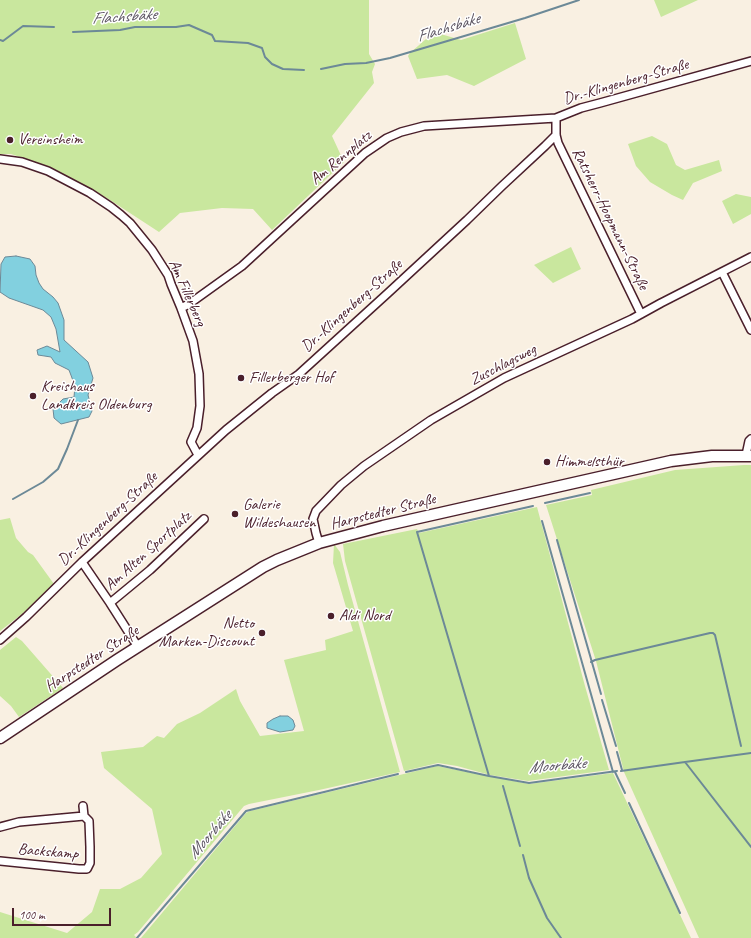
<!DOCTYPE html>
<meta charset="utf-8">
<style>
body{margin:0}
#map{position:relative;width:751px;height:938px;overflow:hidden;background:#f9f0e2;font-family:Caveat,sans-serif}
canvas{display:block}
.scale{position:absolute;left:12px;top:908px;width:99px;height:18px;box-sizing:border-box;border:2px solid #4a1f2b;border-top:0;padding-left:5px;font-size:12px;line-height:14px;white-space:nowrap;color:#4a1f2b;-webkit-text-stroke:3px #fff;paint-order:stroke}
</style>
<div id="map">
<canvas width="751" height="938"></canvas>
<div class="scale">100 m</div>
</div>
<script>
const ctx = document.querySelector('canvas').getContext('2d');
ctx.lineJoin = 'round';
function fill(path, color) { ctx.fillStyle = color; ctx.fill(path, 'evenodd'); }
const toPath = rows => new Path2D(rows.map(r => 'M' + r).join(''));
function stroke(path, color, width, dash) { ctx.strokeStyle = color; ctx.lineWidth = width; ctx.lineCap = dash ? 'butt' : 'round'; ctx.setLineDash(dash || []); ctx.stroke(path); }
function label(font, color, halo, rows, align = 'center') {
  ctx.font = font + ' Caveat,sans-serif'; ctx.lineWidth = 3; ctx.setLineDash([]); ctx.textBaseline = 'middle'; ctx.strokeStyle = halo; ctx.fillStyle = color; for (const [text, x, y, turn = 0] of rows) {
    ctx.save(); ctx.translate(x, y); ctx.rotate((+turn || 0) * Math.PI / 180); ctx.textAlign = isNaN(turn) ? turn : align; if (halo) ctx.strokeText(text, 0, 0); ctx.fillText(text, 0, 0); ctx.restore();
  }
}
const green = toPath([
 [0,0,369,0,369,54,375,64,372,72,374,83,332,136,344,162,272,230,253,209,222,208,180,213,159,232,113,202,92,189,50,167,11,154,0,154],
 [654,0,698,0,661,17],
 [515,23,526,59,474,86,447,75,417,79,408,56,410,53,434,32,461,40],
 [652,136,667,144,676,165,685,170,719,160,722,171,693,183,683,200,672,195,650,182,636,166,628,144],
 [736,194,751,197,751,214,733,224,722,201],
 [571,247,581,269,553,283,534,265],
 [744,465,751,465,751,938,699,938,624,772,596,661,546,505,592,495,591,490,675,470],
 [537,507,585,686,609,770,528,781,490,775,457,766,438,763,404,771,345,561,343,544,417,529,419,533],
 [10,518,16,538,28,552,33,555,54,584,27,610,0,631,0,520],
 [334,544,340,552,348,585,400,772,319,790,249,804,244,806,138,932,134,935,137,938,0,938,0,912,67,933,92,912,100,889,120,889,141,878,162,854,152,809,104,768,101,752,143,747,157,736,164,738,177,724,200,713,236,689,240,701,260,736,304,731,284,660,326,650,325,640,353,631,333,563],
 [16,637,22,641,63,688,19,717,11,706,0,696,0,650],
 [437,766,529,784,613,773,691,938,141,938,246,813,250,811]
]);
const water = toPath([
 [16,256,30,259,35,266,36,275,39,283,43,289,53,297,58,303,64,320,64,340,88,362,93,378,88,395,92,411,89,417,61,424,54,418,53,409,63,399,74,397,75,386,69,370,55,363,51,357,38,355,37,350,47,346,60,352,56,329,51,317,43,310,9,298,0,292,1,264,5,257,16,256],
 [280,716,288,716,293,720,295,726,293,730,280,732,267,728,267,723,273,719,280,716]
]);
const stream = toPath([
 [73,32,120,30,135,27,176,27,189,25,212,35,215,41,248,43,262,48,265,57,272,64,283,69,304,70],
 [0,40,3,41,23,26,54,27],
 [321,69,345,64,366,63,390,58,525,18,579,0],
 [13,499,43,482,58,469,67,449,78,420],
 [545,503,590,493],
 [542,521,613,772],
 [557,540,601,694],
 [591,662,595,660,710,633,713,633,715,635,741,746],
 [602,700,616,746],
 [617,752,622,770],
 [685,762,751,753],
 [621,771,685,762,751,847],
 [406,772,438,765,489,776,529,783,617,771],
 [615,772,625,793],
 [489,776,417,532,533,506],
 [503,786,520,846],
 [629,803,680,913],
 [523,855,529,878,547,918,561,938],
 [137,938,246,811,398,774]
]);
const minor = toPath([
 [556,118,556,135,558,143,641,314],
 [0,159,22,162,48,171,90,193,111,207,121,215,130,223,152,250,168,275,171,284,181,308,193,341,199,374,200,406,197,428,191,442,198,455],
 [722,272,751,330],
 [181,308,189,304,242,266,365,153,387,138,401,132,424,126,556,118,581,108,600,103,751,61],
 [746,455,749,441,751,439],
 [319,543,316,533,313,519,316,511,341,485,364,466,431,420,504,378,632,319,661,303,751,257],
 [82,562,110,603,138,647],
 [110,603,150,570,204,519],
 [0,640,26,617,82,562,226,430,272,393,299,374,388,293,467,220,502,186,545,146,556,135],
 [83,806,84,816],
 [0,827,19,822,84,816,89,821,90,847,90,863,87,869,79,869,0,861]
]);
const secondary = toPath([
 [0,738,117,660,263,567,277,560,319,543,383,526,671,461,712,456,751,456]
]);
const markers = [
 [10,140,4,"#4a1f2b"],
 [241,378,4,"#4a1f2b"],
 [33,396,4,"#4a1f2b"],
 [547,462,4,"#4a1f2b"],
 [235,514,4,"#4a1f2b"],
 [331,616,4,"#4a1f2b"],
 [262,633,4,"#4a1f2b"]
];
const streetNames = [
 ["Dr.-Klingenberg-Straße",626,82,-16],
 ["Am Rennplatz",341,158,-40],
 ["Ratsherr-Hoopmann-Straße",610,219,64],
 ["Am Fillerberg",187,293,66],
 ["Dr.-Klingenberg-Straße",352,306,-42],
 ["Zuschlagsweg",503,365,-27],
 ["Harpstedter Straße",383,512,-14],
 ["Dr.-Klingenberg-Straße",108,519,-43],
 ["Am Alten Sportplatz",148,551,-42],
 ["Harpstedter Straße",92,659,-33],
 ["Backskamp",48,852,5]
];
const poiNames = [
 ["Vereinsheim",18,140],
 ["Fillerberger Hof",249,378],
 ["Kreishaus",41,387],
 ["Landkreis Oldenburg",41,405],
 ["Himmelsthür",555,462],
 ["Galerie",243,505],
 ["Wildeshausen",243,523],
 ["Aldi Nord",339,616],
 ["Netto",254,624,"right"],
 ["Marken-Discount",254,642,"right"]
];
const waterNames = [
 ["Flachsbäke",124,17,-4],
 ["Flachsbäke",448,28,-17],
 ["Moorbäke",557,766,-5],
 ["Moorbäke",210,835,-49]
];
fill(green, '#c9e79e');
fill(water, '#82d0df');
stroke(water, '#6c8997', 1);
stroke(stream, '#6c8997', 2);
stroke(minor, '#4a1f2b', 10);
stroke(secondary, '#4a1f2b', 13);
stroke(minor, '#fff', 7);
stroke(secondary, '#fff', 10);
for (const [x, y, r, color] of markers) { const dot = new Path2D(); dot.arc(x, y, r, 0, 2 * Math.PI); ctx.fillStyle = color; ctx.fill(dot); stroke(dot, '#fff', 1.5); }
label('16px', '#4a1f2b', '#fff', streetNames);
label('16px', '#4a1f2b', '#fff', poiNames, 'left');
label('italic 17px', '#5b5461', '#fff', waterNames);
</script>
